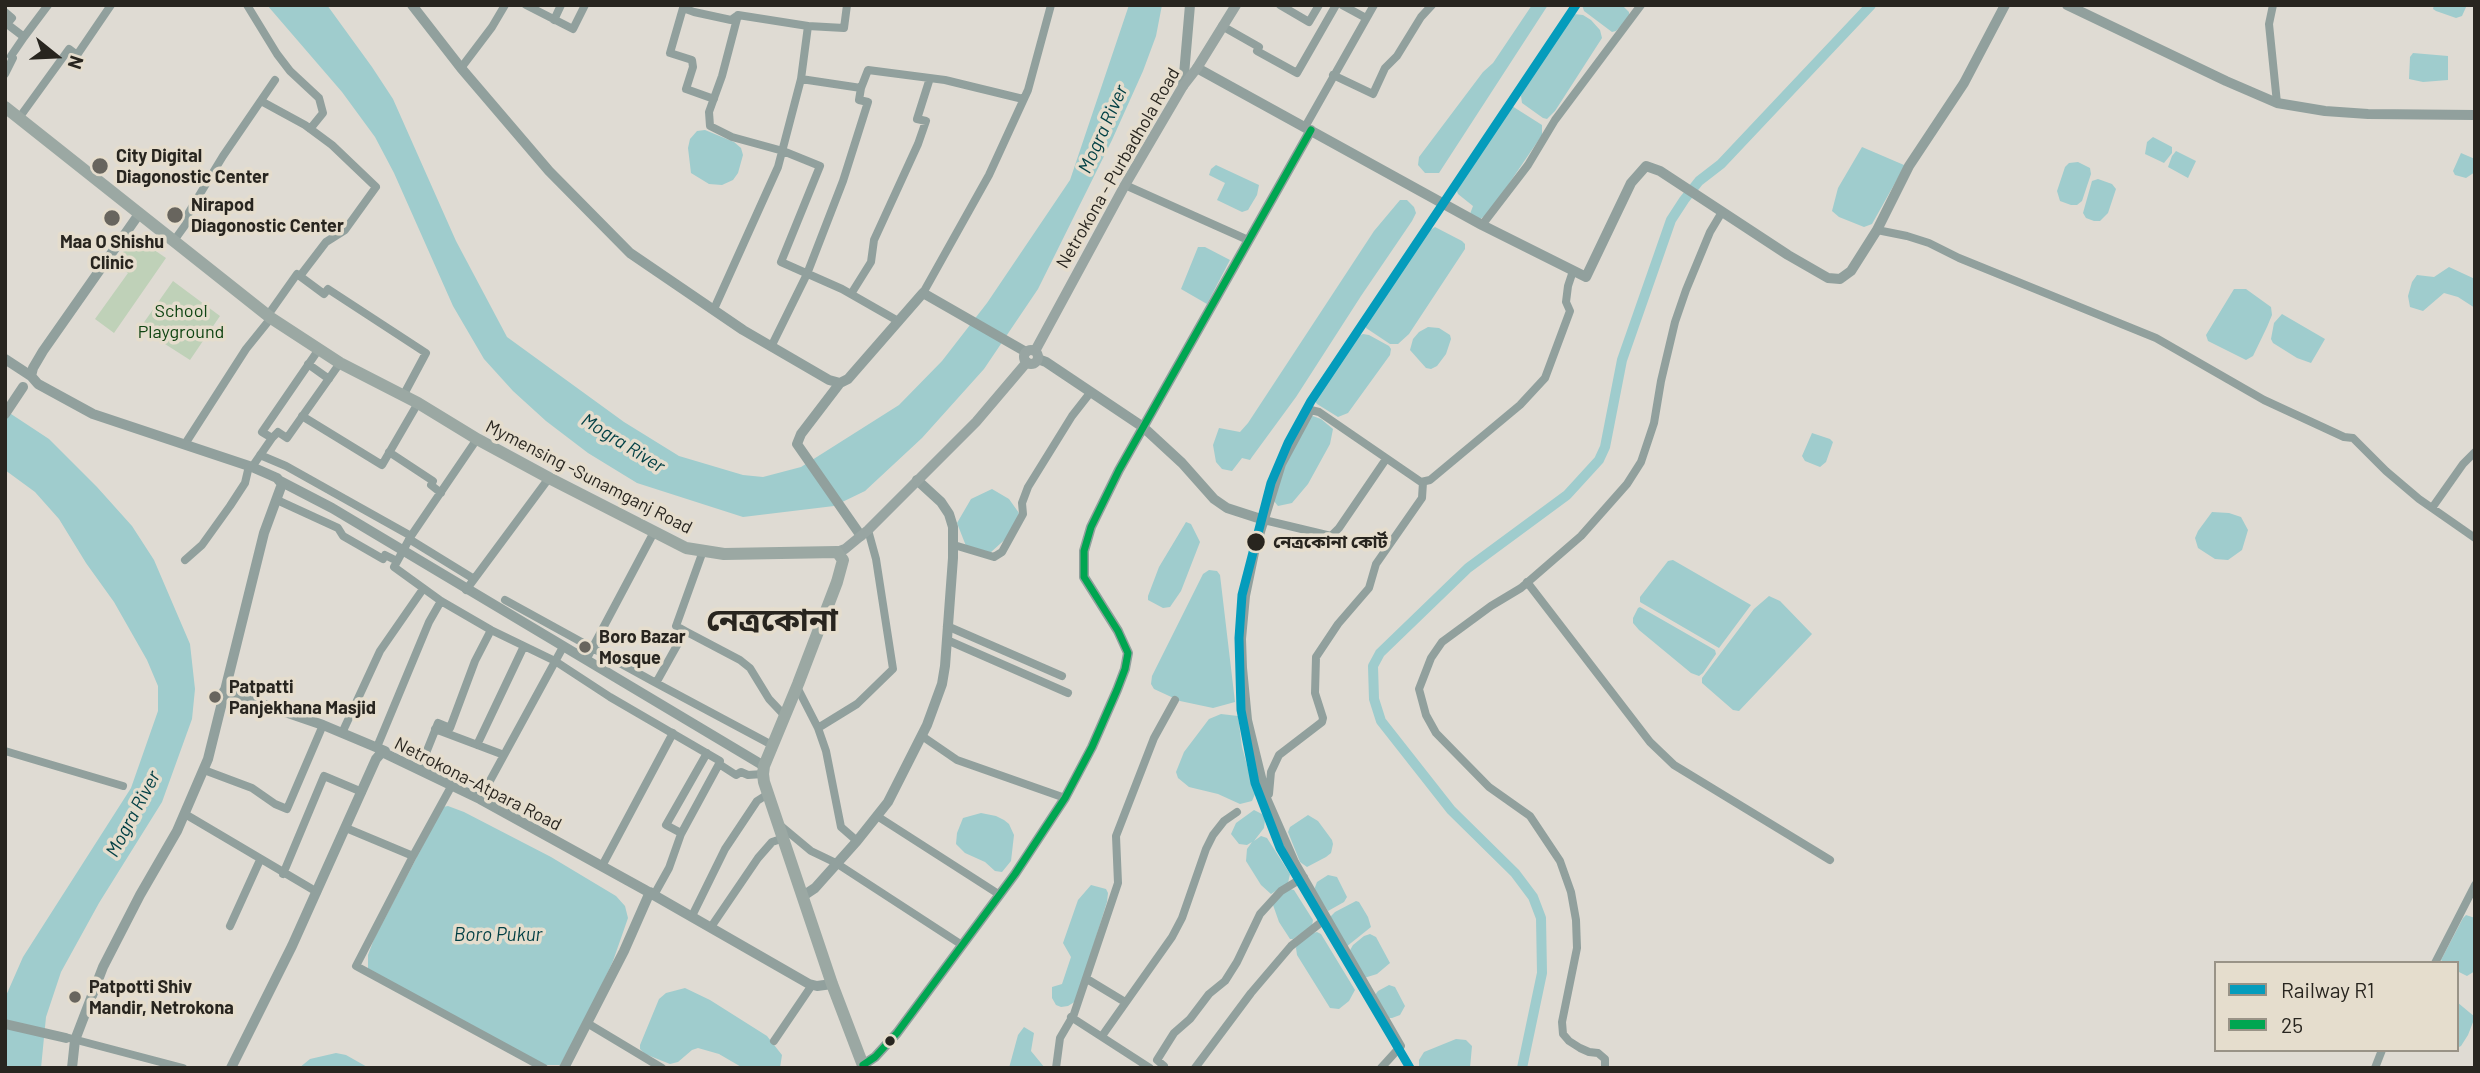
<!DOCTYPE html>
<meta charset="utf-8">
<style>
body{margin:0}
#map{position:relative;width:2480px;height:1073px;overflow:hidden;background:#dfdbd3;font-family:Barlow,sans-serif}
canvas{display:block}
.frame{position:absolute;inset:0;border:7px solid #28251f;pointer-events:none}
.legend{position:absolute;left:2214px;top:961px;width:245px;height:91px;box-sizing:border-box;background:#e5ddcd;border:2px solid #999387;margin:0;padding:9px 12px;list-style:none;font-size:21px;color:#28251f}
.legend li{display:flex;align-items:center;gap:14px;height:35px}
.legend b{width:35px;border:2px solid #999387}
.north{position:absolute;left:21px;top:21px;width:70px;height:70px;-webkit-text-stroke:5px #e5ddcd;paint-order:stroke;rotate:108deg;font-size:19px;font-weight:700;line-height:28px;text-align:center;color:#28251f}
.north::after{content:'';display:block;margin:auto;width:24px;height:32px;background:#28251f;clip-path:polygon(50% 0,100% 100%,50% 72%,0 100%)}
</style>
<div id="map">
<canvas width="2480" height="1073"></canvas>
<div class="frame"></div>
<ul class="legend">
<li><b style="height:9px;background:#049cbc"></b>Railway R1</li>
<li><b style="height:9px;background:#00a651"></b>25</li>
</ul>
<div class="north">N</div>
</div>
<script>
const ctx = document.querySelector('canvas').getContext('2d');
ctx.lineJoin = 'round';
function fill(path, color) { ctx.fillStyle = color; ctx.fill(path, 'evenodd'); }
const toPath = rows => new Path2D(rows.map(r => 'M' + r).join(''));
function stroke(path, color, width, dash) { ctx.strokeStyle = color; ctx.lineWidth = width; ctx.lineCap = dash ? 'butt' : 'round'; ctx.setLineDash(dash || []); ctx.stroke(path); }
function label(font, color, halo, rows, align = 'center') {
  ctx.font = font + ' Barlow,"Noto Sans Bengali",sans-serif'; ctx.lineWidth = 7; ctx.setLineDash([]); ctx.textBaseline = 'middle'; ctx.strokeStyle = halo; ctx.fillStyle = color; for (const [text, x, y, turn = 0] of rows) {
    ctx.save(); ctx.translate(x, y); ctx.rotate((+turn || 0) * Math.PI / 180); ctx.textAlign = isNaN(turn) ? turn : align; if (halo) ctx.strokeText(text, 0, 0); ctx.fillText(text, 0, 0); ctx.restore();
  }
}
const green = toPath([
 [134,236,166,258,114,333,95,319,128,273,115,264],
 [173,281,220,316,190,360,140,328]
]);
const water = toPath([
 [267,5,327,5,372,67,393,99,456,241,507,337,624,422,679,456,743,475,763,477,801,467,899,405,942,361,987,303,1070,180,1129,5,1162,5,1156,36,1143,71,1112,140,1038,289,984,369,922,438,865,491,834,506,743,517,637,483,588,453,546,421,513,391,484,359,453,306,394,173,375,137,342,92],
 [1532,5,1548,5,1439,173,1425,173,1418,165,1419,157,1483,72,1493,63],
 [1582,5,1622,5,1629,12,1629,17,1616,31,1612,32,1584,11],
 [2434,5,2467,5,2462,16,2456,18,2436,11,2433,9],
 [1574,14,1583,15,1591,20,1600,30,1602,38,1555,111,1547,119,1543,118,1522,103,1521,96,1524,89],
 [2413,53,2448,56,2448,80,2423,82,2409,79,2410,57],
 [1512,106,1542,125,1542,135,1489,213,1479,220,1470,214,1473,206,1458,194,1456,189,1504,114],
 [705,130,734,142,741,148,743,155,738,173,733,180,722,185,709,184,691,173,688,148,690,139,697,131],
 [2153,137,2172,147,2172,153,2164,163,2145,154,2147,142],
 [1862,147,1904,165,1904,167,1872,224,1864,227,1839,217,1832,211,1838,188],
 [2176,151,2196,161,2188,178,2168,167,2172,156],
 [2461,153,2475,159,2475,172,2466,178,2455,175,2453,171],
 [2078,162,2090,168,2091,174,2082,201,2077,205,2071,205,2060,201,2057,191,2065,167,2069,163],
 [1216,165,1259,185,1257,195,1248,210,1242,212,1217,200,1225,183,1209,175,1211,169],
 [2098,179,2112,184,2116,189,2108,213,2100,221,2094,221,2086,218,2083,213,2092,181],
 [1400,200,1407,200,1414,207,1416,213,1412,221,1361,296,1296,397,1252,457,1250,460,1242,458,1232,471,1222,469,1216,462,1213,445,1219,428,1240,432,1248,423,1374,231],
 [1435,227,1462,241,1465,244,1465,249,1409,334,1398,344,1390,344,1366,328,1366,324,1424,234],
 [1198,247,1205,247,1230,260,1207,304,1181,289],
 [2449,267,2475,279,2475,308,2458,297,2444,293,2423,311,2410,307,2408,296,2412,282,2417,275,2434,277],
 [2234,289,2246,289,2271,307,2272,315,2267,327,2253,356,2246,360,2208,341,2206,335],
 [2282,314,2325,339,2311,363,2297,358,2273,343,2271,339,2274,323],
 [1428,327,1439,328,1450,335,1451,339,1446,354,1437,366,1431,369,1426,368,1410,350,1413,339,1419,332],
 [1363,334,1369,335,1389,346,1391,349,1390,355,1348,413,1338,417,1317,404,1314,400,1358,336],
 [5,410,49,439,97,487,132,526,154,560,190,644,195,689,192,719,162,802,99,903,61,972,46,1017,41,1068,5,1068,5,998,23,957,131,788,158,711,158,686,147,660,114,602,86,563,59,519,35,492,5,470],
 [1310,415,1321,419,1333,429,1330,444,1308,484,1292,503,1278,506,1274,501,1275,485],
 [1812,433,1830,439,1833,442,1826,462,1820,467,1805,461,1802,456],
 [992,489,1009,499,1019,513,1011,534,990,553,966,546,957,523,971,499],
 [2212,512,2229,513,2241,517,2248,530,2242,550,2228,560,2215,559,2198,548,2195,538,2198,531],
 [1186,522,1191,524,1200,542,1181,591,1170,607,1163,608,1148,600,1148,596,1159,567],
 [1673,560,1751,605,1719,648,1640,602,1640,597,1668,561],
 [1209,570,1217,571,1220,575,1235,702,1213,708,1180,701,1154,689,1151,684,1152,676,1203,574],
 [1769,596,1780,601,1812,634,1739,711,1733,710,1702,683,1702,678,1754,609],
 [1640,607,1715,650,1716,654,1703,673,1699,676,1691,673,1639,630,1633,623,1633,618,1638,608],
 [1221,714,1238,716,1242,747,1255,794,1252,801,1240,804,1218,794,1189,787,1178,778,1176,772,1184,752,1209,719],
 [448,806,464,812,551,857,616,896,625,906,628,918,613,961,586,1019,560,1065,544,1065,368,969,368,955,374,939,443,807],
 [1254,810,1262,814,1265,820,1264,828,1254,841,1261,836,1267,838,1290,874,1288,883,1271,894,1261,885,1246,861,1247,849,1252,842,1247,845,1239,844,1231,834,1236,823],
 [981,813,996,816,1004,820,1009,824,1014,835,1011,861,1002,872,995,871,985,862,965,853,956,844,957,833,963,818],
 [1308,815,1318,821,1332,840,1333,844,1331,853,1326,857,1307,867,1300,862,1288,832,1290,827],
 [1328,875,1337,877,1347,897,1344,902,1328,911,1314,890,1317,882],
 [1091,885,1106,889,1108,893,1107,902,1076,1001,1068,1006,1061,1007,1056,1005,1052,998,1052,987,1062,984,1071,957,1063,943,1078,900],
 [1290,889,1294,890,1313,920,1312,926,1293,939,1290,939,1279,922,1273,905,1278,897],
 [1356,901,1359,902,1368,917,1371,927,1346,947,1330,917,1335,912],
 [2466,915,2475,918,2475,971,2467,976,2457,971,2457,963,2444,963,2441,960,2463,918],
 [1317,932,1321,934,1355,990,1349,1001,1339,1009,1330,1008,1297,955,1296,948,1298,943,1309,934],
 [1370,934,1376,937,1390,963,1377,974,1364,978,1349,952,1353,945,1364,936],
 [1389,985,1395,987,1405,1006,1400,1015,1392,1018,1389,1018,1375,995,1378,991],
 [685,988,710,1000,767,1036,782,1055,780,1068,743,1068,719,1054,698,1048,692,1050,678,1062,670,1064,645,1054,640,1049,640,1045,659,999,666,993],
 [2457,1002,2475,1017,2468,1035,2461,1046,2457,1048],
 [1024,1027,1034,1033,1031,1051,1045,1068,1009,1068,1018,1035],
 [1456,1039,1466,1040,1472,1046,1470,1068,1419,1068,1419,1060,1424,1052],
 [336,1053,346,1055,369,1068,299,1068,310,1059]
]);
const canal = toPath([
 [1522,1068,1542,973,1541,918,1533,897,1515,873,1451,810,1381,721,1374,699,1373,666,1380,653,1468,568,1567,495,1599,460,1605,447,1622,360,1671,220,1684,200,1699,181,1721,164,1871,5]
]);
const minor = toPath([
 [247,5,277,54,290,71,319,98,323,113,310,129],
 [526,5,573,29,585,5],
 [683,5,683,8,694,12,731,20,738,15,808,26],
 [1280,5,1309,22,1319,5],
 [1342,5,1366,18],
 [2273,5,2269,24,2277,103],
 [683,8,670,53,692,60,693,67,686,89,714,99],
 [5,12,12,18,7,24,24,37,11,56,13,58,5,74],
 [738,15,722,76,709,112,710,126,732,137,783,151,820,166,781,262,842,289,898,321],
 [554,20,561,5],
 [1222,26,1259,47,1257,51,1297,73,1336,5],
 [24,37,48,5],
 [461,68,492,27,505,5],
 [1333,75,1373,94,1385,68,1397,56,1421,17,1432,5],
 [801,79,808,26,844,28,847,5],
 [261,101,305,125,332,145,376,187,345,230,326,242,300,276],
 [19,118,69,49,77,55,111,5],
 [1305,127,1374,5],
 [1125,185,1248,240],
 [1482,225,1528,165,1555,120,1641,5],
 [1877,230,1907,236,1929,243,1959,258,2156,338,2264,400,2344,437,2353,438,2386,471,2419,499,2475,538],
 [173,242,186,224,189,212,223,156,275,80],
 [923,293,989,175,1028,90,1051,5],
 [851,294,871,262,874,240,918,144,926,121,917,119,930,78],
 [714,309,778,167,801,79,861,88,868,70,945,80,1023,99],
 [268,315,297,274,324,294,328,289,426,353,403,396],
 [771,347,807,274,843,181,868,102,859,100,861,88],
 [308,364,329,379],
 [302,416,382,465,418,403],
 [272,438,278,432,287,438,340,363],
 [477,439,411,536,394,567,441,601,491,630,555,661,610,697,720,761,719,764,736,775,741,772,748,775,763,774],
 [185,444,246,349,271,318],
 [389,452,433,481,431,485,441,493],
 [260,455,286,466,411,536],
 [252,467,272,438,262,432,319,349],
 [277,500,338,528,343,536,383,559,385,555,397,561],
 [2432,508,2463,464,2475,452],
 [1264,520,1331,536,1339,528,1384,462],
 [409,539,474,579],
 [954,545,994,557,1002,552,1023,514,1022,503,1028,487,1072,416,1090,393],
 [185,560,202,545,230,506,245,483,249,466],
 [1527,582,1650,742,1674,765,1830,860],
 [466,590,549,478],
 [505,600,656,683,685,631,740,660,750,668,769,699,785,716],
 [947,626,1062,676],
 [685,631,676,626,703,551],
 [947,640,1068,693],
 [586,660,654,532],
 [656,683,772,745],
 [797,687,818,728,826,751,841,827,857,841],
 [818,728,857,704,893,669,876,559,868,530],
 [435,729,504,755],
 [342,733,380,651,423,589],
 [922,736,957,760,1065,798],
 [477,745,524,646],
 [377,747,429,622,441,601],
 [5,751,123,786],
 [420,768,438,723,450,728,475,661,491,630],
 [204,770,252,788,275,804,287,809,323,725],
 [452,785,413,856,356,966,544,1068],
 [1269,794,1271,772,1279,755,1322,722,1323,718,1315,693,1316,657,1338,624,1369,588,1376,564,1422,498,1423,482],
 [480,799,563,647],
 [185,814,317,892],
 [877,816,1000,895],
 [781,826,811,851,836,863,962,945],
 [346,828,413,856],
 [681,833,666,825,707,753],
 [602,866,673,733],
 [283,874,324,776,362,792],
 [654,895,669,868,681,834,719,764],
 [692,916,725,849,757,801,768,794],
 [230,926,260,860],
 [711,927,758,858,772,842,784,838],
 [2435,963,2475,885],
 [1087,979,1125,1002],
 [1071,1017,1150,1068],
 [587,1023,662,1068],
 [1102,1036,1172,937,1182,918,1206,849,1213,835,1224,821,1237,812],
 [69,1038,183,1068],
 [774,1041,812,985],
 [1056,1068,1060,1038,1074,1014,1118,883,1116,836,1154,738,1175,700],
 [1163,1068,1164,1066,1157,1060,1174,1033,1190,1019,1209,994,1225,981,1237,962,1260,914,1281,891,1304,877],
 [1195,1068,1251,993,1291,946,1319,924],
 [1381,1068,1401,1046,1295,862,1267,798,1248,720,1243,668,1242,639,1246,596,1256,548,1282,464,1311,410,1319,412,1421,482,1430,480,1520,405,1545,378,1570,311,1566,302,1568,286,1573,271],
 [1605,1068,1605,1059,1598,1053,1589,1052,1580,1048,1569,1041,1563,1034,1562,1022,1577,948,1576,920,1571,892,1560,861,1530,816,1489,787,1436,733,1426,715,1419,689,1431,658,1442,642,1491,606,1521,588,1581,536,1627,484,1641,462,1654,423,1661,381,1675,322,1686,290,1710,232,1722,212],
 [2375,1068,2382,1050]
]);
const tertiary = toPath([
 [412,5,461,68,549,171,630,253,743,330,829,380,840,383,848,379,923,293,1026,352],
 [2067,5,2226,81,2277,103,2325,111,2368,114,2475,115],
 [1197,68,1482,225,1586,277,1631,183,1646,166,1660,171,1788,255,1828,278,1840,279,1851,271,1877,230,1909,166,1964,83,2005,5],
 [1183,86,1190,5],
 [5,359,31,376],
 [1038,359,1046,362,1143,427,1182,463,1214,499,1227,508,1264,520],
 [840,383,801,434,797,444,861,536],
 [5,414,23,387],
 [280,481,332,508,764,766],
 [224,691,323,725,385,751],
 [803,896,815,888,857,841,888,802,927,725,942,684,945,666,953,558,953,527,949,514,941,502,917,480],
 [5,1024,66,1038],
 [863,1065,875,1057,897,1033,1015,874,1065,798,1092,747,1117,690,1125,669,1128,653,1118,631,1084,577,1084,551,1091,527,1119,470,1311,130],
 [72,1068,75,1040,103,967,140,895,177,831,208,759,264,533,282,484,277,478,252,467,93,414,38,384,31,376,33,368,43,351,139,214],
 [231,1068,292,946,376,759,382,752,480,799,645,890,809,984,817,986,832,984],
 [564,1068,624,951,650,892]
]);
const secondary = toPath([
 '1024 357a7 7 0 1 1 14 0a7 7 0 1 1-14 0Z',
 [1035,351,1125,185,1183,86,1197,68,1236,5],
 [837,552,845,549,868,530,976,422,1027,362]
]);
const primary = toPath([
 [5,107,271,318,340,363,418,403,477,439,549,478,686,548,724,554,837,552,843,560,837,582,798,684,764,766,763,774,764,782,832,984,864,1068]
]);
const bus1 = toPath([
 [863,1065,875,1057,897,1033,1015,874,1065,798,1092,747,1117,690,1125,669,1128,653,1118,631,1084,577,1084,551,1091,527,1119,470,1311,130]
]);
const rail1 = toPath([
 [1410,1068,1280,848,1255,783,1241,710,1239,638,1242,595,1271,483,1288,443,1311,401,1576,5]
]);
const markers = [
 [100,166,9,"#68655e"],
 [175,215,9,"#68655e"],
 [112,218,9,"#68655e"],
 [1256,542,10,"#28251f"],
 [585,647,7,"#68655e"],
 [215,697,7,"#68655e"],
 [75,997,7,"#68655e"],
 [890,1041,6,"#28251f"]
];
const poiNames = [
 ["City Digital",116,156],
 ["Diagonostic Center",116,177],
 ["Nirapod",191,205],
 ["Diagonostic Center",191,226],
 ["Maa O Shishu",112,242,"center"],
 ["Clinic",112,263,"center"],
 ["Boro Bazar",599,637],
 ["Mosque",599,658],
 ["Patpatti",229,687],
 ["Panjekhana Masjid",229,708],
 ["Patpotti Shiv",89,987],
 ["Mandir, Netrokona",89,1008]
];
const streetNames = [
 ["Netrokona - Purbadhola Road",1118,168,-60],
 ["Mymensing -Sunamganj Road",589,477,27],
 ["Netrokona-Atpara Road",478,784,27]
];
const parkNames = [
 ["School",181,311],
 ["Playground",181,332]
];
const stopNames = [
 ["নেত্রকোনা কোর্ট",1273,542]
];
const waterNames = [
 ["Mogra River",1103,129,-66],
 ["Mogra River",623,443,32],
 ["Mogra River",133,814,-62],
 ["Boro Pukur",498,935]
];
const townNames = [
 ["নেত্রকোনা",772,620]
];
fill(green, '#bfd1b8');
fill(water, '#9fcccd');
stroke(canal, '#9fcccd', 10);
stroke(minor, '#91a09d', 8);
stroke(tertiary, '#91a09d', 10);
stroke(secondary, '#98a5a2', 10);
stroke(primary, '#9ba8a3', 12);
stroke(bus1, '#00a651', 7);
stroke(rail1, '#049cbc', 9);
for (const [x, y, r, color] of markers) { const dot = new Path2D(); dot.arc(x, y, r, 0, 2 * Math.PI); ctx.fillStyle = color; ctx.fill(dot); stroke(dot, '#e5ddcd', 2.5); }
label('bold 18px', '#28251f', '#e5ddcd', poiNames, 'left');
label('18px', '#28251f', '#e5ddcd', streetNames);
label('18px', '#104412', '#e5ddcd', parkNames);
label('bold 18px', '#28251f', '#e5ddcd', stopNames, 'left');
label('italic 19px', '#003f44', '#e5ddcd', waterNames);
label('bold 32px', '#28251f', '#e5ddcd', townNames);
</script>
